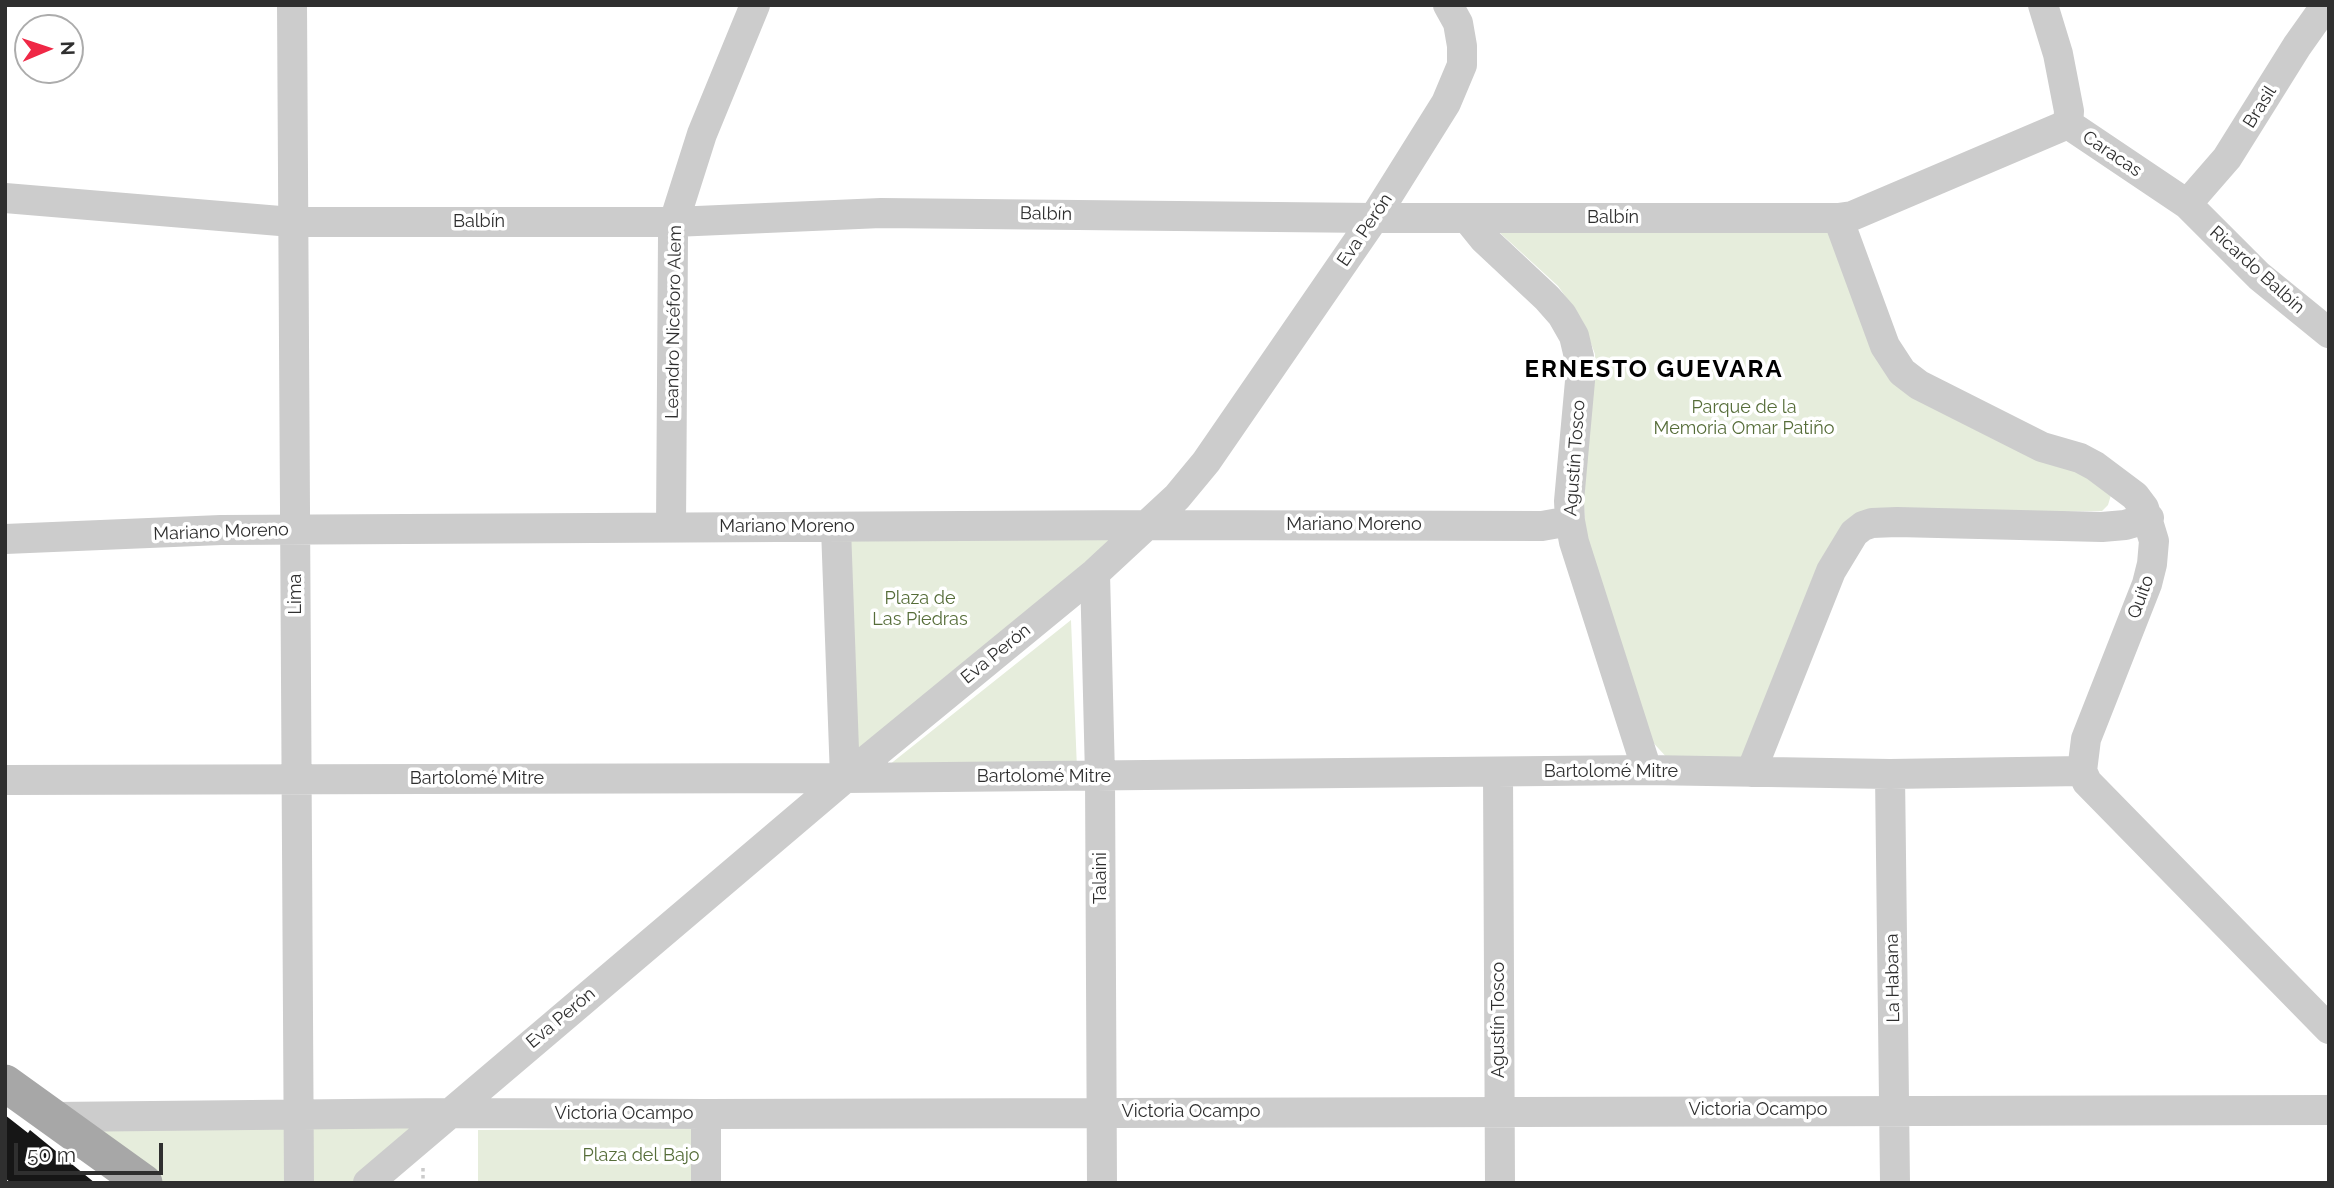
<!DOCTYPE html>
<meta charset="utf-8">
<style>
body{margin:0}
#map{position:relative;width:2334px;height:1188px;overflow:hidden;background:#fff;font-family:Raleway,sans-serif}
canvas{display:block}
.frame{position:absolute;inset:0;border:7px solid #2f2f2f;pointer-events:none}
.north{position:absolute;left:14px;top:14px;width:70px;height:70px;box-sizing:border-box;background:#fff;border:2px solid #acacac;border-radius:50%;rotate:88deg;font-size:19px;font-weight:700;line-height:28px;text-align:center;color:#2f2f2f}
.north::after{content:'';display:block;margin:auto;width:24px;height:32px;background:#ef2846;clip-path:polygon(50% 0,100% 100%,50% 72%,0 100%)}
.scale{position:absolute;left:14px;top:1143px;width:149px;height:32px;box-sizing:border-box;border:4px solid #2f2f2f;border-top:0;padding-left:9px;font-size:21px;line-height:24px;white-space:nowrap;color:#2f2f2f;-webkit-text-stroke:5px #fff;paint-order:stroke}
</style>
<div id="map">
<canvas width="2334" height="1188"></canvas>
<div class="frame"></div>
<div class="north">N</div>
<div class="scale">50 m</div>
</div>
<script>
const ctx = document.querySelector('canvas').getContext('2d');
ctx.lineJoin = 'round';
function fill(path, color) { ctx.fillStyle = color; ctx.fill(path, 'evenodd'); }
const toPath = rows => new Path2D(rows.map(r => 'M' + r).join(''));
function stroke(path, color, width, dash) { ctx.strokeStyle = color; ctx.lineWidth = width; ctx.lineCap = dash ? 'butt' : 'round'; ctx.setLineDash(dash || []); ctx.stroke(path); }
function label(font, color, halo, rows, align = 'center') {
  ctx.font = font + ' Raleway,sans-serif'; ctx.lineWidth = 7; ctx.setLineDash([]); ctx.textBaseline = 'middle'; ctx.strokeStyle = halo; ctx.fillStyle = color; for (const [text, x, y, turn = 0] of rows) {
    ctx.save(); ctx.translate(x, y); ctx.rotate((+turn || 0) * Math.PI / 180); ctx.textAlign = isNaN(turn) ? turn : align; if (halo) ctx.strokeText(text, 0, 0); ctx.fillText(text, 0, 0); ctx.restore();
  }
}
const green = toPath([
 [1828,228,1891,367,2086,472,2111,495,2108,505,2102,511,1868,515,1742,762,1670,761,1648,737,1586,538,1583,489,1595,376,1595,354,1582,320,1558,286,1499,232],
 [1149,525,845,778,836,528],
 [1071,620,1077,769,884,769],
 [450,1113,368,1183,144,1183,53,1117],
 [697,1129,697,1183,478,1183,478,1130]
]);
const building = toPath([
 [5,1115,28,1133,30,1130,95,1183,11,1183,5,1178]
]);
const path = toPath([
 [423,1168,423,1183]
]);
const minor = toPath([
 [292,5,299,1183],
 [2043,5,2058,54,2069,111,2068,124],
 [2068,124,2187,204,2259,276,2329,333],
 [5,198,292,222,674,222,881,213,1374,218,1838,218,1852,216,2068,124],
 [2187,204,2227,158,2297,46,2326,5],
 [1467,218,1484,239,1547,298,1562,315,1574,336,1579,357,1580,381,1569,501,1570,521,1574,542,1647,770],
 [1838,218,1885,346,1902,372,1919,385,2042,447,2080,458,2095,466,2135,496,2144,508,2154,541,2152,564,2147,584,2086,739,2082,771,2087,782,2329,1029],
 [671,527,673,236,674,222,702,134,755,5],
 [836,528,845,778],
 [5,539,221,530,1149,525,1542,526,1570,521],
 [1095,573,1100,776,1102,1183],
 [1751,772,1831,571,1854,533,1863,526,1872,523,1897,522,2102,527,2125,525,2149,518],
 [1498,773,1500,1183],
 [1890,774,1895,1183],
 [5,780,845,778,1647,770,1890,774,2082,771],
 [706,1114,706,1183],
 [53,1117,450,1113,706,1114,2329,1110],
 [368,1183,845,778,1095,573,1177,497,1206,462,1374,218,1446,103,1462,65,1462,46,1458,23,1448,5]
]);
const major = toPath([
 [5,1083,144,1183]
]);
const streetNames = [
 ["Brasil",2260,107,-58],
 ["Caracas",2112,154,34],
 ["Balbín",1046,214,1],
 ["Balbín",1613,218],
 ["Balbín",479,222],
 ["Eva Perón",1365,230,-56],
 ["Ricardo Balbín",2257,270,42],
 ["Leandro Nicéforo Alem",674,322,-89],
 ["Agustín Tosco",1575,458,-86],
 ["Mariano Moreno",1354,525],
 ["Mariano Moreno",787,527],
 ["Mariano Moreno",221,532,-2],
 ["Lima",296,594,-90],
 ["Quito",2141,597,-70],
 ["Eva Perón",996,654,-39],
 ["Bartolomé Mitre",1611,772],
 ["Bartolomé Mitre",1044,777],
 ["Bartolomé Mitre",477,779],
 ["Talaini",1101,878,-90],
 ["La Habana",1893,978,-91],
 ["Eva Perón",561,1018,-40],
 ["Agustín Tosco",1499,1020,-90],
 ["Victoria Ocampo",1758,1110],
 ["Victoria Ocampo",1191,1112],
 ["Victoria Ocampo",624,1114]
];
const parkNames = [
 ["Parque de la",1744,408],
 ["Memoria Omar Patiño",1744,429],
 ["Plaza de",920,599],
 ["Las Piedras",920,620],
 ["Plaza del Bajo",641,1156]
];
const districtNames = [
 ["ERNESTO GUEVARA",1654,370]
];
fill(green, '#e6eddc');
fill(building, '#161616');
stroke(path, '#ccc', 3.5, [3.5, 3.5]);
stroke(minor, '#ccc', 30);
stroke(major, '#a7a7a7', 37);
label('18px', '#2f2f2f', '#fff', streetNames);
label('18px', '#566d39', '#fff', parkNames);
ctx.letterSpacing = '2px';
label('bold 24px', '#000', '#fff', districtNames);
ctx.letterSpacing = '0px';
</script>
